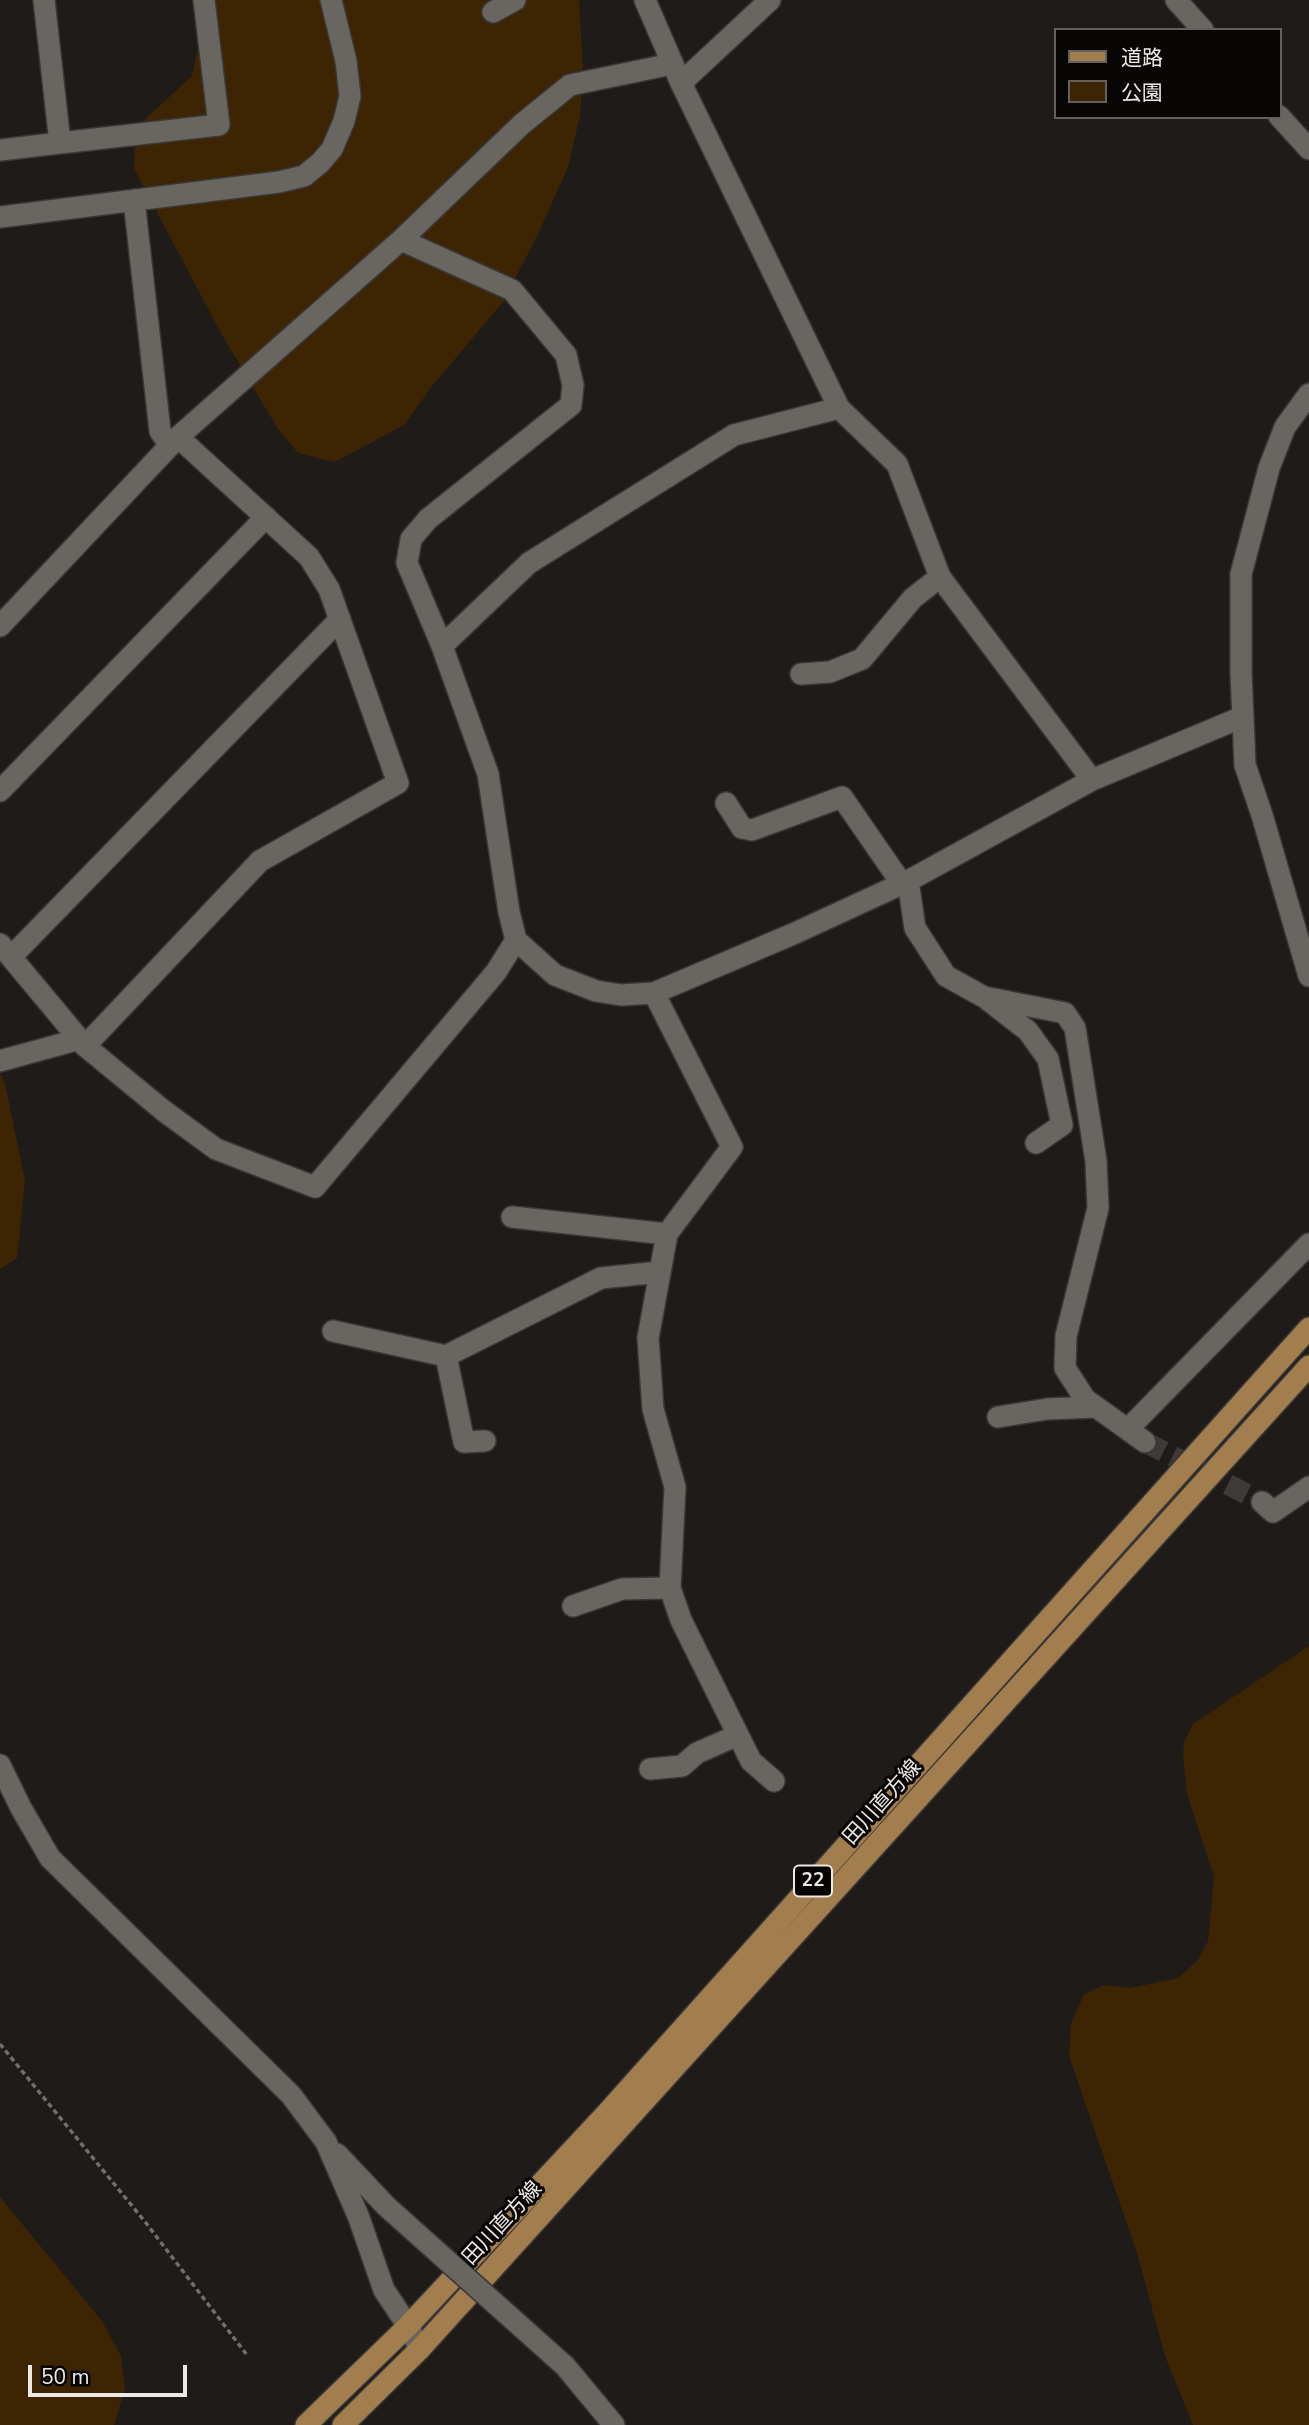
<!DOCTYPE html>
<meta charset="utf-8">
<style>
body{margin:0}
#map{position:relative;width:1309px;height:2425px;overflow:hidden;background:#1f1b18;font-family:"Nunito Sans","Noto Sans JP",sans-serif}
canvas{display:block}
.legend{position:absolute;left:1054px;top:28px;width:228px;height:91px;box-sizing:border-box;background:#080605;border:2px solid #63605f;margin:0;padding:9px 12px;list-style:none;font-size:21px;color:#ebe8e6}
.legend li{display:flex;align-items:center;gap:14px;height:35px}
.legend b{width:35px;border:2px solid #63605f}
.scale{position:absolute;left:28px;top:2365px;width:159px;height:32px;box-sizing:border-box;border:4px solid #ebe8e6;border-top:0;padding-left:9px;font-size:21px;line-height:24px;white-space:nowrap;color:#ebe8e6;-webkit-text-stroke:5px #080605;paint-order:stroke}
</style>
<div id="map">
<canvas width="1309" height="2425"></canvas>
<ul class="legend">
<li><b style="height:9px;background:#a27d4d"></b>道路</li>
<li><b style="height:19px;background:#3d2504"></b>公園</li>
</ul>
<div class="scale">50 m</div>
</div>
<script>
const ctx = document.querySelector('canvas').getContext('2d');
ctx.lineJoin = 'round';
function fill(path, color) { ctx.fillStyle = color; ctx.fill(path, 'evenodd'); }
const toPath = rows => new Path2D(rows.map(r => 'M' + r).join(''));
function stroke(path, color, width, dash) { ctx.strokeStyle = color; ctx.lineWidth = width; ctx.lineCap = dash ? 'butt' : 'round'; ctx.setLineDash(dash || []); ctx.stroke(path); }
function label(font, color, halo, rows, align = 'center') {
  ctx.font = font + ' "Nunito Sans","Noto Sans JP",sans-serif'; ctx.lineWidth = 6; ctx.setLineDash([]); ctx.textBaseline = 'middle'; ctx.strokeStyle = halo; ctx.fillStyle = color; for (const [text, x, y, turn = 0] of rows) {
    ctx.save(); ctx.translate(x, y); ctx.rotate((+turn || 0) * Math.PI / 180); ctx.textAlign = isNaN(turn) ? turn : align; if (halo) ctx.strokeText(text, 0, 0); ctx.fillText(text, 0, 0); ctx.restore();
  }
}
const green = toPath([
 [202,0,579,0,583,69,580,116,568,167,538,234,503,302,433,385,404,425,335,462,298,453,278,429,222,335,134,169,135,138,143,121,192,76,201,34],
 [0,1072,6,1088,25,1181,17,1258,0,1269],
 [1309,1646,1309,2425,1193,2425,1165,2356,1137,2253,1069,2056,1071,2024,1084,1994,1104,1985,1130,1988,1178,1978,1198,1960,1208,1941,1214,1877,1187,1794,1183,1755,1184,1742,1193,1724],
 [0,2197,102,2321,121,2356,125,2389,114,2425,0,2425]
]);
const minorTunnel = toPath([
 [1145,1442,1262,1502]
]);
const path = toPath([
 [0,2044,146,2223,247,2355]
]);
const minor = toPath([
 [44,0,60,143,219,125,204,0],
 [645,0,681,83,839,408,897,464,940,577,1092,780],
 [1176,0,1203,30],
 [493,12,515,0],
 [681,83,770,0],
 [1279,116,1309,149],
 [0,150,60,143],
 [134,200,160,431,170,446],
 [0,217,279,182,304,176,320,163,332,149,344,121,350,96,346,61,331,0],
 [401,240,512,290,566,355,573,385,571,405,428,519,411,539,407,563,442,646,488,774,509,912,516,940,555,975,596,991,621,995,654,993,793,934,908,881,1092,780,1242,717],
 [1309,394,1285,427,1269,468,1241,574,1241,673,1245,765,1262,815,1309,976],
 [0,626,178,437,401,240,522,124,570,85,672,64],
 [442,646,529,563,734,435,839,408],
 [801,674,830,672,862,659,913,598,940,577],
 [0,791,266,517],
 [726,803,742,828,752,830,842,797,902,884],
 [908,881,915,928,946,976,984,997,1065,1013,1075,1028,1096,1161,1098,1208,1066,1336,1065,1368,1085,1399,1145,1442],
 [0,944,85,1046,164,1111,216,1149,315,1187,496,972,516,940],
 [11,957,340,619],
 [654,993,732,1147,667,1234,648,1338,653,1409,675,1487,670,1588,681,1620,751,1761,774,1781],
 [988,1000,1028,1031,1048,1059,1062,1125,1036,1143],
 [85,1046,260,861,398,783,329,589,309,557,178,437],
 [0,1061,80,1039],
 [512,1217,667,1234],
 [333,1331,446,1356],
 [998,1417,1047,1409,1096,1407],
 [1128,1429,1309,1244],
 [485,1441,464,1442,446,1356,601,1278,660,1272],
 [1262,1502,1273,1512,1309,1487],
 [573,1606,622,1589,670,1588],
 [0,1765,21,1808,50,1858,291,2095,326,2142,359,2218,384,2290,408,2326,420,2349],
 [650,1769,682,1766,697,1753,738,1735],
 [337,2154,386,2206],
 [565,2366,614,2425]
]);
const major = toPath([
 [306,2425,408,2326,606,2114,1309,1328],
 [343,2425,420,2349,1309,1366]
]);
const minorBridge = toPath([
 [386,2206,565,2366]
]);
const shields = [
 [813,1881,38]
];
const shieldNames = [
 ["22",813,1881]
];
const streetNames = [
 ["田川直方線",883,1803,-48],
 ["田川直方線",503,2224,-47]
];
fill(green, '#3d2504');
stroke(minorTunnel, '#3e3a37', 21, [21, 10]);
stroke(minor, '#3a3836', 24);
stroke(major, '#3a3836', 24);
stroke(path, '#716e6b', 3.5, [5, 3.5]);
stroke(minor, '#696561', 21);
stroke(major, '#a27d4d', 21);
stroke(minorBridge, '#3a3836', 24, []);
stroke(minorBridge, '#696561', 21);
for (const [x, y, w] of shields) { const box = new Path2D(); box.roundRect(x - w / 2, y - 15.5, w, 31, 5); ctx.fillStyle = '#080605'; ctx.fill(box); stroke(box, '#ebe8e6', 2); }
label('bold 19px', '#ebe8e6', null, shieldNames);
label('21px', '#ebe8e6', '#080605', streetNames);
</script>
